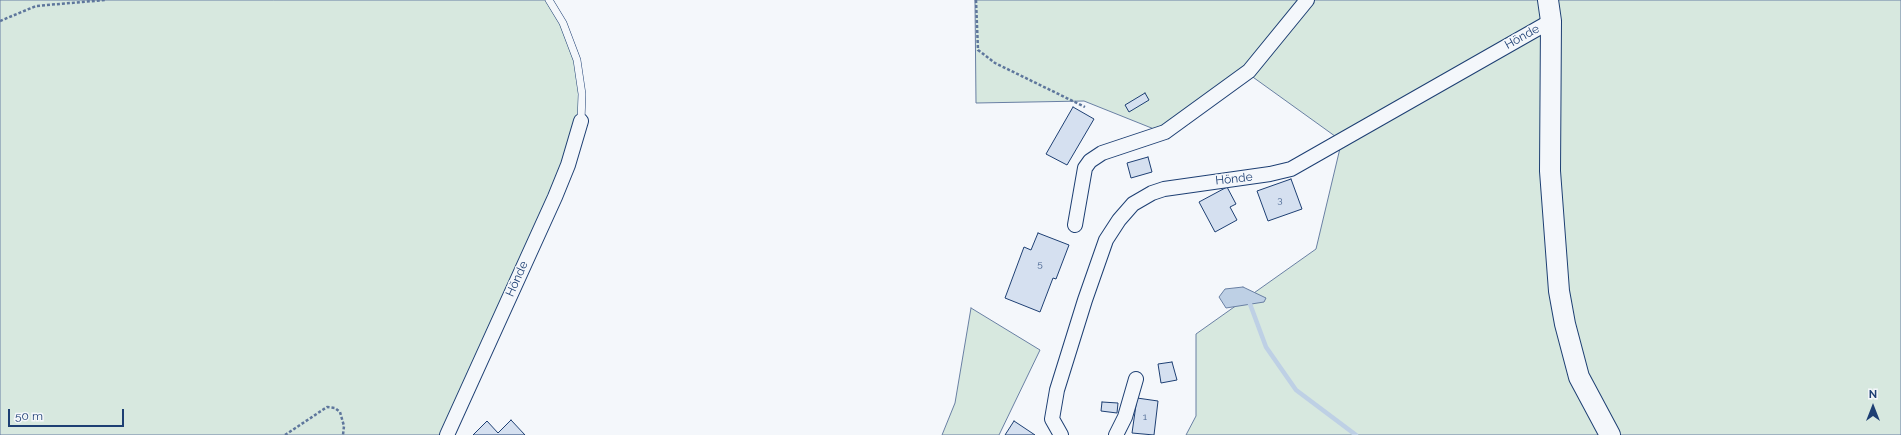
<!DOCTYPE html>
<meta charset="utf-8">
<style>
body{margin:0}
#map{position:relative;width:1901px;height:435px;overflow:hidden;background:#f4f7fb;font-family:Raleway,sans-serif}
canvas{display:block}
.north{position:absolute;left:1853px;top:387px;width:40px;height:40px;-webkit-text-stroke:3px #f4f7fb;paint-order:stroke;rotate:0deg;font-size:11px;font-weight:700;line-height:16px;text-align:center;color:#1d3f73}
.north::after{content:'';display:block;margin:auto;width:14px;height:18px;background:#1d3f73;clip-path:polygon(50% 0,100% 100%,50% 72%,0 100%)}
.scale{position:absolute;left:8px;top:409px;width:116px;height:18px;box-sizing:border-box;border:2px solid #1d3f73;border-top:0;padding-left:5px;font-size:12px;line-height:14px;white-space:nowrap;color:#1d3f73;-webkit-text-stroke:3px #f4f7fb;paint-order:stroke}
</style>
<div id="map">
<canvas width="1901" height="435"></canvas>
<div class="north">N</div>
<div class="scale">50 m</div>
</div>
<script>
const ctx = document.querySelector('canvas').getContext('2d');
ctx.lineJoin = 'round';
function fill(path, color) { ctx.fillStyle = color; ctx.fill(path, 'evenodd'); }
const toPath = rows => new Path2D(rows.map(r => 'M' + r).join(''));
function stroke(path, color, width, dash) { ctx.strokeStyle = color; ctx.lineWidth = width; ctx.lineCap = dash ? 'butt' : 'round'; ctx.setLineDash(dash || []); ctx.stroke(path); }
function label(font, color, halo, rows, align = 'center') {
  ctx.font = font + ' Raleway,sans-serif'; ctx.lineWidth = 3; ctx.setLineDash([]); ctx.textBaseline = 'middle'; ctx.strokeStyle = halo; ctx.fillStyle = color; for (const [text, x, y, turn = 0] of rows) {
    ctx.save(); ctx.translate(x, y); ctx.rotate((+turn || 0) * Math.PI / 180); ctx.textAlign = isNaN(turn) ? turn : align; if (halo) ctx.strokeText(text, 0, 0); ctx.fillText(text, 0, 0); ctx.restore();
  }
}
const green = toPath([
 [0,0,547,0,563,24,575,60,580,96,578,120,559,181,442,435,0,435,0,0],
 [975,0,1303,0,1245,69,1159,131,1084,101,976,103,975,0],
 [1314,0,1545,0,1547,20,1339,139,1250,75,1314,0],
 [1551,0,1901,0,1901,435,1615,435,1598,406,1563,290,1551,0],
 [1548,25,1553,257,1606,435,1186,435,1196,416,1196,334,1316,249,1341,144,1548,25],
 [971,308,1040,350,999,435,942,435,955,403,971,308]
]);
const water = toPath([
 [1243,287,1266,298,1264,302,1226,308,1219,297,1225,289,1243,287]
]);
const stream = toPath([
 [1250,304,1266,347,1296,390,1356,435]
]);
const building = toPath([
 [1145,93,1149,100,1129,112,1125,105,1145,93],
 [1073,107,1094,119,1067,165,1046,154,1073,107],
 [1148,157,1152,172,1131,178,1127,163,1148,157],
 [1291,179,1302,209,1268,221,1257,191,1291,179],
 [1227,187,1236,204,1230,207,1237,220,1215,232,1199,202,1227,187],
 [1038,233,1069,245,1056,279,1053,278,1040,312,1005,298,1024,247,1031,250,1038,233],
 [1172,362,1177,380,1161,383,1158,364,1172,362],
 [1137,398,1158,401,1154,435,1132,433,1137,398],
 [1102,402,1118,403,1117,413,1101,411,1102,402],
 [511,420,525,435,473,435,487,421,498,433,511,420],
 [1014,421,1035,435,1005,435,1014,421]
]);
const path = toPath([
 [976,0,978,50,995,63,1085,107],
 [0,21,36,6,105,0],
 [285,435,327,407,335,408,340,412,344,426,343,435]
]);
const lane = toPath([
 [549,0,563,23,577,60,582,94,581,121]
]);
const street = toPath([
 [1075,225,1085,168,1090,161,1102,153,1165,132,1249,71,1307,0],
 [447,435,555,197,568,165,581,121],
 [1061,435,1052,419,1057,390,1085,300,1106,240,1119,220,1133,204,1152,193,1164,189,1270,174,1291,169,1551,21],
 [1116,435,1125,417,1136,379]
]);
const secondary = toPath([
 [1548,0,1551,21,1550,171,1559,291,1565,324,1579,377,1610,435]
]);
const numberNames = [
 ["3",1280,200],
 ["5",1040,264],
 ["1",1145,417]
];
const streetNames = [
 ["Hönde",1522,37,-29],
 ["Hönde",1234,179,-6],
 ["Hönde",517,279,-66]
];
fill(green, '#d7e8df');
stroke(green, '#687fa3', 1);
fill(water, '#bed0e5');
stroke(water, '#687fa3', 1);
stroke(stream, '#bed0e5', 4.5);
fill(building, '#d5e0f0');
stroke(building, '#1d3f73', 1);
stroke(lane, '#1d3f73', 8);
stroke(street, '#1d3f73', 16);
stroke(secondary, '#1d3f73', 22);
stroke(path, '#5e769c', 2.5, [3, 2]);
stroke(lane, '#f4f7fb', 7);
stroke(street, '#f4f7fb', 14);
stroke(secondary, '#f4f7fb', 20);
label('10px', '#4b6792', null, numberNames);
label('12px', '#1d3f73', '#f4f7fb', streetNames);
</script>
